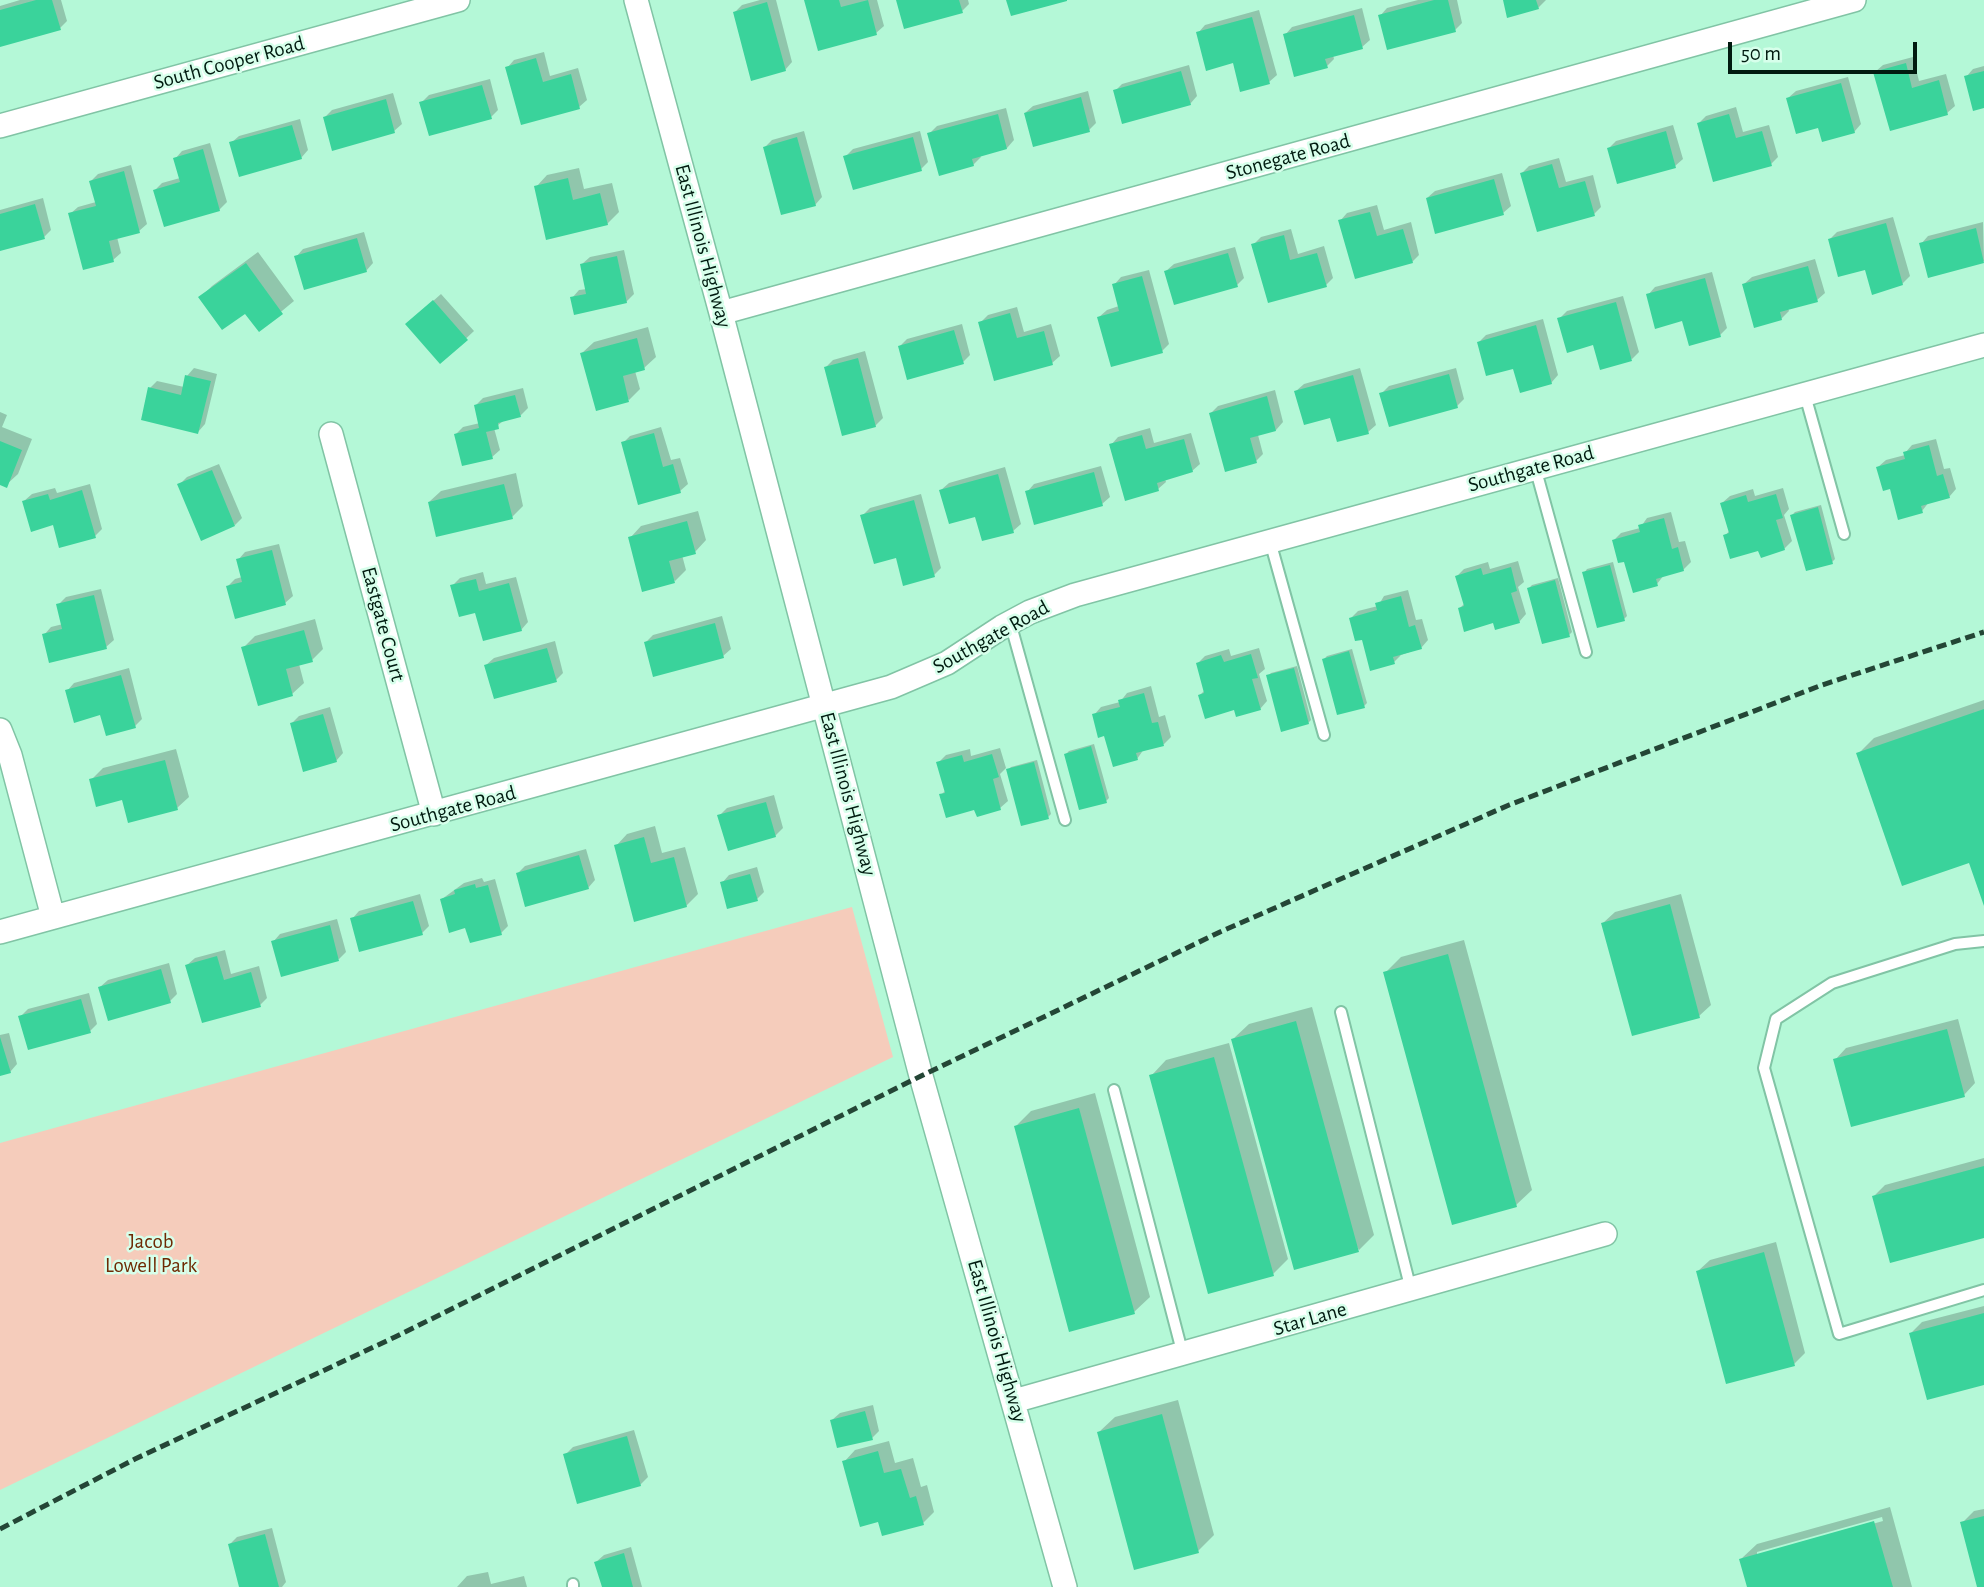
<!DOCTYPE html>
<style>
body{margin:0}
#map{position:relative;width:1984px;height:1587px;overflow:hidden;background:#b4f8d7;font-family:"Alegreya Sans",sans-serif}
canvas{display:block}
.scale{position:absolute;left:1728px;top:42px;width:189px;height:32px;box-sizing:border-box;border:4px solid #011b10;border-top:0;padding-left:9px;font-size:21px;line-height:24px;white-space:nowrap;color:#011b10;-webkit-text-stroke:5px #d7ffeb;paint-order:stroke}
</style>
<div id="map">
<canvas width="1984" height="1587"></canvas>
<div class="scale">50 m</div>
</div>
<script>
const ctx = document.querySelector('canvas').getContext('2d');
ctx.lineJoin = 'round';
function fill(path, color) { ctx.fillStyle = color; ctx.fill(path, 'evenodd'); }
const toPath = rows => new Path2D(rows.map(r => 'M' + r).join(''));
function stroke(path, color, width, dash) { ctx.strokeStyle = color; ctx.lineWidth = width; ctx.lineCap = dash ? 'butt' : 'round'; ctx.setLineDash(dash || []); ctx.stroke(path); }
function label(font, color, halo, rows, align = 'center') {
  ctx.font = font + ' "Alegreya Sans",sans-serif'; ctx.lineWidth = 5; ctx.setLineDash([]); ctx.textBaseline = 'middle'; ctx.strokeStyle = halo; ctx.fillStyle = color; for (const [text, x, y, turn = 0] of rows) {
    ctx.save(); ctx.translate(x, y); ctx.rotate((+turn || 0) * Math.PI / 180); ctx.textAlign = isNaN(turn) ? turn : align; if (halo) ctx.strokeText(text, 0, 0); ctx.fillText(text, 0, 0); ctx.restore();
  }
}
const green = toPath([
 [852,907,893,1057,0,1490,0,1143]
]);
const shadow = toPath([
 [20,0,61,0,67,21,60,28,0,45,0,6],
 [760,0,776,0,792,62,785,70,735,12,742,5],
 [806,0,877,0,884,26,876,33],
 [898,0,968,0,969,4,962,11],
 [1418,0,1457,0,1462,23,1455,30,1380,16,1387,8],
 [1504,0,1546,0,1538,8],
 [1362,8,1370,40,1362,47,1333,55,1334,59,1327,66,1285,35,1292,27],
 [1259,10,1277,75,1269,82,1234,61,1198,33,1205,25],
 [544,52,550,76,578,68,587,100,579,107,507,68,514,60],
 [1913,57,1919,81,1946,74,1955,106,1947,113,1875,72,1883,65],
 [1189,65,1197,96,1190,104,1115,91,1122,84],
 [1984,66,1984,106,1966,77,1973,69],
 [1848,77,1861,124,1854,132,1820,126,1788,98,1796,91],
 [490,79,498,110,491,117,421,103,429,95],
 [1088,91,1096,123,1089,130,1025,113,1033,106],
 [393,93,402,124,394,131,325,117,332,110],
 [1736,107,1743,132,1769,125,1778,157,1771,164,1699,123,1706,116],
 [1006,108,1014,140,1007,148,980,155,981,157,973,165,929,134,937,126],
 [300,119,308,150,301,158,231,143,239,136],
 [1673,125,1683,159,1675,166,1609,148,1616,141],
 [804,131,822,197,815,205,765,147,772,140],
 [920,131,928,162,921,169,845,157,853,149],
 [210,143,227,202,219,210,155,190,162,183,180,178,175,159,182,151],
 [1559,158,1566,182,1593,175,1601,207,1594,214,1522,173,1529,166],
 [131,165,147,224,139,231,117,237,121,253,113,260,70,214,78,207,96,202,91,181,98,174],
 [579,168,584,189,612,183,619,212,607,224,536,187,547,175],
 [1502,173,1511,206,1503,213,1427,198,1435,191],
 [43,198,51,230,44,237,0,249,0,210],
 [1377,205,1384,230,1411,222,1419,255,1412,262,1340,221,1347,213],
 [1893,217,1910,276,1902,284,1866,268,1829,240,1837,232],
 [1983,222,1984,261,1930,276,1921,244,1928,236],
 [1291,229,1298,254,1324,246,1333,278,1326,285,1253,245,1261,237],
 [364,232,373,263,366,271,296,257,303,249],
 [1235,247,1244,278,1237,285,1166,271,1174,264],
 [624,250,634,294,626,302,572,298,579,290,587,289,582,264,590,257],
 [258,252,294,301,259,330,246,311,201,297,212,286],
 [1815,259,1825,293,1817,300,1788,308,1789,311,1781,319,1744,284,1752,277],
 [1149,270,1169,344,1162,351,1099,317,1107,310,1119,306,1114,285,1121,277],
 [1712,272,1727,328,1720,335,1683,319,1648,295,1655,287],
 [441,294,474,331,441,362,415,317],
 [1623,296,1639,352,1632,359,1595,343,1559,319,1567,311],
 [1017,307,1024,332,1051,324,1060,356,1052,363,980,323,988,315],
 [1543,319,1558,375,1551,383,1514,367,1479,342,1486,335],
 [962,324,970,355,963,362,900,346,907,339],
 [648,327,656,357,644,368,635,371,640,389,629,400,582,353,594,342],
 [865,351,883,418,875,426,826,367,833,360],
 [194,368,217,374,205,424,198,432,150,388,157,381,184,387,187,376],
 [1360,368,1376,425,1368,432,1331,416,1296,391,1304,384],
 [1456,368,1464,399,1457,406,1381,394,1389,386],
 [523,388,528,408,520,416,506,419,494,428,500,450,492,457,456,434,463,427,480,423,476,405,483,398],
 [1275,390,1283,422,1276,430,1258,435,1263,454,1256,461,1211,413,1218,406],
 [0,412,7,415,2,427,32,439,18,474,6,485,0,483],
 [661,427,671,460,680,458,688,484,680,491,623,443,630,436],
 [1150,428,1154,443,1191,433,1200,464,1192,471,1165,479,1166,482,1158,489,1111,445,1118,437],
 [1936,439,1944,469,1950,468,1956,489,1949,497,1929,502,1922,511,1891,487,1878,467,1886,460,1905,455,1905,453,1912,445],
 [219,464,242,518,235,525,179,485,187,477],
 [1101,466,1110,497,1102,504,1027,492,1034,484],
 [1005,467,1021,524,1013,531,977,515,941,490,949,483],
 [516,473,523,506,512,517,429,502,441,491],
 [90,484,102,529,95,536,55,523,24,501,32,494,55,488,57,493],
 [1783,488,1789,509,1784,515,1792,541,1784,549,1760,548,1725,536,1730,530,1722,503,1730,496,1753,489,1755,496],
 [921,494,941,568,934,575,897,556,862,516,870,508],
 [1821,505,1835,559,1832,562,1792,515,1795,512],
 [698,511,706,540,695,552,682,555,686,570,675,581,630,538,641,526],
 [1671,512,1679,542,1685,541,1691,562,1683,570,1664,575,1657,584,1626,560,1614,540,1621,533,1640,528,1647,518],
 [279,544,293,596,285,603,228,586,235,579,242,577,238,560,245,552],
 [1518,561,1524,582,1518,587,1526,614,1519,622,1460,608,1465,603,1457,576,1464,569,1488,562,1490,569],
 [1613,562,1627,616,1624,619,1584,573,1587,569],
 [483,572,486,584,516,577,528,622,521,630,476,611,452,586,460,578],
 [1558,578,1572,632,1569,635,1529,588,1532,585],
 [101,589,114,640,106,647,44,635,51,627,63,624,58,605,66,597],
 [1408,590,1416,620,1422,619,1428,640,1421,648,1401,655,1394,662,1363,638,1351,618,1358,611,1378,606,1384,596],
 [722,616,731,649,723,656,646,642,653,635],
 [315,619,323,649,312,660,299,664,304,683,292,694,243,648,255,636],
 [555,641,563,673,556,680,486,665,494,658],
 [1259,648,1265,669,1259,674,1267,701,1260,709,1235,708,1200,695,1205,690,1198,663,1205,656,1229,649,1231,656],
 [1352,649,1367,703,1364,706,1324,659,1327,656],
 [1297,666,1311,720,1308,723,1268,676,1271,673],
 [129,668,142,719,135,726,101,713,67,691,74,683],
 [1151,686,1159,717,1165,715,1171,737,1164,744,1144,749,1137,759,1106,734,1094,715,1101,707,1120,702,1127,693],
 [1984,700,1984,901,1970,861,1858,754,1874,738],
 [330,707,343,753,336,761,292,723,299,716],
 [1094,744,1109,798,1106,801,1066,754,1069,751],
 [1000,748,1006,768,1000,774,1008,801,1000,808,976,808,941,795,946,790,938,763,946,755,970,749,971,756],
 [176,749,189,797,177,808,124,798,91,780,103,768],
 [1037,760,1051,814,1048,817,1008,770,1011,767],
 [774,795,783,828,775,836,719,816,727,808],
 [655,826,662,853,685,847,698,894,686,906,616,846,627,834],
 [586,849,595,880,588,888,518,873,525,866],
 [757,867,764,892,757,899,722,883,729,875],
 [482,878,484,882,495,879,508,926,501,933,467,926,442,899,464,883],
 [420,894,429,926,422,933,352,919,359,911],
 [1681,894,1711,1005,1699,1016,1603,923,1615,912],
 [337,919,346,952,339,959,273,942,280,934],
 [1464,940,1532,1190,1516,1205,1385,973,1401,957],
 [225,950,231,974,259,966,267,998,260,1005,187,965,195,958],
 [169,963,177,994,170,1001,100,987,108,980],
 [89,993,97,1024,90,1031,20,1017,28,1009],
 [1312,1007,1374,1235,1359,1250,1233,1039,1249,1024],
 [1958,1019,1975,1083,1964,1095,1835,1060,1846,1048],
 [9,1033,17,1064,10,1072,0,1075,0,1035],
 [1229,1043,1288,1259,1273,1274,1151,1076,1166,1060],
 [1095,1093,1150,1297,1134,1312,1016,1126,1031,1111],
 [1984,1158,1984,1236,1874,1196,1885,1185],
 [1776,1242,1805,1353,1794,1364,1698,1271,1710,1260],
 [1984,1306,1984,1383,1910,1334,1922,1322],
 [1178,1400,1214,1535,1198,1551,1099,1432,1115,1417],
 [873,1405,879,1431,872,1438,832,1420,840,1413],
 [634,1430,648,1477,640,1485,565,1455,573,1447],
 [889,1441,895,1463,913,1458,921,1487,927,1485,934,1512,923,1523,844,1462,855,1450],
 [1890,1507,1912,1587,1749,1587,1741,1559,1757,1544],
 [1882,1517,1883,1521,1757,1556,1757,1552],
 [1984,1509,1984,1586,1979,1587,1962,1523,1974,1511],
 [272,1528,286,1582,282,1587,241,1587,230,1544,237,1537],
 [631,1547,642,1587,603,1587,596,1562,604,1555],
 [488,1572,491,1584,524,1576,527,1587,457,1587,467,1576]
]);
const building = toPath([
 [36,0,52,0,61,30,0,47,0,10],
 [804,0,839,0,841,7,868,0,877,35,818,51],
 [896,0,959,0,963,13,904,29],
 [1006,0,1067,0,1067,1,1011,16],
 [1434,0,1448,0,1456,32,1387,50,1378,15],
 [1503,0,1536,0,1539,9,1507,18],
 [767,2,786,71,751,81,733,12],
 [1354,15,1363,49,1325,59,1328,68,1294,77,1283,34],
 [1252,17,1270,84,1240,92,1233,63,1206,71,1196,32],
 [536,58,543,82,571,74,580,109,521,125,505,67],
 [1906,63,1912,88,1939,80,1948,115,1890,131,1873,72],
 [1181,71,1191,105,1122,124,1113,90],
 [1984,71,1984,108,1973,111,1964,76],
 [1841,83,1855,133,1822,142,1818,128,1796,134,1786,98],
 [482,85,492,119,429,136,419,102],
 [1081,97,1090,132,1033,147,1024,113],
 [386,99,395,133,332,151,323,117],
 [998,114,1007,149,972,159,974,166,939,176,927,133],
 [1729,114,1736,138,1762,131,1772,166,1713,182,1697,123],
 [292,125,302,159,239,177,229,142],
 [1666,131,1676,168,1617,184,1607,148],
 [797,137,816,206,781,215,763,147],
 [913,137,922,171,853,190,843,156],
 [203,149,220,211,164,227,153,190,180,182,173,158],
 [1552,164,1559,188,1585,181,1595,216,1537,232,1520,173],
 [124,171,140,233,109,241,114,262,83,270,68,213,96,206,89,181],
 [568,178,573,200,600,193,608,225,546,240,534,186],
 [1494,179,1504,215,1435,234,1426,198],
 [35,204,45,239,0,251,0,214],
 [1370,212,1377,236,1403,229,1413,263,1355,279,1338,220],
 [1886,223,1903,285,1872,295,1865,270,1838,277,1828,239],
 [1976,228,1984,263,1928,278,1919,243],
 [1284,235,1290,260,1317,253,1327,287,1268,303,1251,244],
 [357,238,367,272,304,290,294,256],
 [1228,253,1238,287,1174,305,1164,271],
 [617,256,627,303,574,315,570,297,586,294,580,264],
 [246,263,283,314,259,332,245,314,222,330,198,297],
 [1808,266,1818,302,1780,312,1782,320,1754,328,1742,284],
 [1142,276,1163,353,1111,367,1097,317,1119,311,1112,284],
 [1705,278,1721,337,1689,346,1682,321,1655,329,1646,294],
 [433,300,468,340,440,364,405,324],
 [1616,302,1632,361,1600,370,1593,345,1567,353,1557,318],
 [1010,313,1017,338,1044,331,1053,365,994,381,978,322],
 [1536,325,1552,384,1520,393,1513,369,1486,376,1477,342],
 [954,330,964,364,907,380,898,346],
 [637,338,645,370,623,376,629,402,596,411,580,353],
 [858,358,876,427,842,436,824,367],
 [1449,374,1458,408,1389,427,1379,393],
 [185,375,211,381,198,434,141,420,148,387,181,395],
 [1353,375,1369,434,1337,442,1330,418,1304,425,1294,391],
 [515,395,521,417,498,423,499,429,486,432,493,459,462,466,454,434,479,428,474,405],
 [1267,396,1276,431,1250,438,1257,463,1225,472,1209,413],
 [654,433,663,467,673,464,681,493,638,505,621,442],
 [1142,435,1146,449,1184,439,1193,472,1157,483,1159,491,1125,501,1109,444],
 [0,441,22,450,7,488,0,485],
 [1929,445,1937,476,1943,474,1950,498,1921,506,1923,513,1898,520,1890,489,1883,491,1876,467,1905,459,1903,452],
 [212,470,235,526,201,541,177,484],
 [1094,472,1103,506,1034,525,1025,491],
 [998,474,1014,533,982,541,975,517,949,524,939,490],
 [504,484,513,519,436,537,428,502],
 [82,490,96,538,59,548,53,525,31,532,22,501,48,494,50,500],
 [1776,494,1783,518,1776,520,1785,550,1761,558,1758,551,1730,559,1723,535,1729,533,1720,503,1746,495,1748,502],
 [914,500,935,577,903,586,896,558,874,564,860,515],
 [1818,507,1833,564,1806,571,1790,515],
 [1664,518,1672,549,1678,547,1684,571,1656,579,1658,586,1633,593,1624,562,1618,563,1612,540,1640,532,1638,525],
 [687,521,696,554,669,561,675,583,642,592,628,537],
 [272,550,286,605,235,619,226,586,242,582,236,559],
 [1610,565,1625,621,1597,628,1582,572],
 [1511,567,1517,591,1511,593,1520,623,1495,630,1493,623,1464,632,1458,608,1464,606,1455,576,1481,568,1483,575],
 [476,579,479,591,509,583,522,631,483,641,475,613,459,617,450,585],
 [1555,580,1570,637,1542,644,1527,588],
 [94,595,107,649,49,663,42,634,62,629,56,604],
 [1401,596,1409,627,1415,625,1422,649,1393,657,1395,664,1370,671,1362,640,1355,641,1349,618,1377,610,1375,603],
 [715,623,724,658,653,677,644,642],
 [304,630,313,662,286,669,293,696,258,706,241,647],
 [547,648,557,682,494,699,484,665],
 [1349,651,1365,708,1337,715,1322,659],
 [1251,654,1258,678,1252,679,1261,710,1236,717,1234,710,1205,719,1198,695,1204,693,1196,663,1221,655,1224,662],
 [1294,668,1309,724,1281,732,1266,675],
 [121,675,136,728,106,736,100,715,74,723,65,690],
 [1144,693,1152,723,1158,722,1164,746,1136,753,1138,760,1113,767,1104,736,1098,738,1092,714,1120,707,1118,700],
 [1984,709,1984,906,1969,863,1902,886,1856,753],
 [323,714,337,762,303,772,290,723],
 [1091,746,1107,803,1079,810,1064,754],
 [992,754,999,777,993,779,1001,810,977,817,974,810,946,818,939,794,945,793,936,762,962,755,964,762],
 [165,760,178,810,128,823,122,800,96,807,89,779],
 [1034,762,1049,819,1021,826,1006,769],
 [766,802,776,837,728,851,717,815],
 [644,837,651,863,674,857,687,907,634,922,614,845],
 [579,855,589,889,525,907,516,873],
 [750,874,758,901,727,909,720,882],
 [475,884,476,888,488,885,502,935,470,943,465,928,449,933,440,899,455,894,454,890],
 [413,901,423,935,359,952,350,918],
 [1670,904,1700,1018,1632,1036,1601,923],
 [330,925,339,961,281,977,271,941],
 [1448,954,1517,1207,1452,1225,1383,972],
 [217,956,224,980,251,972,261,1007,202,1023,185,965],
 [161,969,171,1003,108,1021,98,987],
 [81,999,91,1033,28,1050,18,1016],
 [1296,1021,1359,1252,1294,1270,1231,1039],
 [1947,1029,1965,1097,1851,1127,1833,1059],
 [0,1037,11,1073,0,1076],
 [1214,1057,1274,1276,1208,1294,1149,1075],
 [1079,1108,1135,1314,1069,1332,1014,1126],
 [1984,1166,1984,1238,1890,1263,1872,1196],
 [1764,1252,1795,1366,1726,1384,1696,1271],
 [1984,1313,1984,1385,1927,1400,1909,1333],
 [865,1411,873,1440,837,1448,830,1420],
 [1162,1414,1199,1553,1134,1570,1097,1432],
 [627,1436,641,1486,577,1504,563,1454],
 [878,1451,884,1473,901,1469,910,1498,916,1496,924,1525,882,1536,878,1522,860,1527,842,1461],
 [1984,1516,1984,1587,1977,1587,1960,1522],
 [1874,1521,1893,1587,1747,1587,1739,1559],
 [265,1534,279,1587,239,1587,228,1544],
 [624,1553,633,1587,602,1587,594,1562]
]);
const service = toPath([
 [1805,395,1844,534],
 [1535,467,1586,652],
 [1270,541,1324,735],
 [1010,622,1065,820],
 [1984,941,1955,944,1832,983,1776,1019,1764,1068,1839,1334,1984,1290],
 [1341,1012,1411,1290],
 [1114,1090,1183,1355],
 [573,1584,573,1587]
]);
const minor = toPath([
 [636,0,721,313,921,1076,1065,1587],
 [0,126,458,0],
 [721,313,1854,0],
 [331,434,434,814],
 [0,730,10,755,53,917],
 [0,932,891,687,947,663,1002,627,1030,612,1075,595,1984,345],
 [1014,1401,1605,1234]
]);
const rail = toPath([
 [0,1529,135,1459,395,1337,921,1076,1220,932,1509,805,1822,685,1984,632]
]);
const streetNames = [
 ["South Cooper Road",229,63,-15],
 ["Stonegate Road",1288,157,-15],
 ["East Illinois Highway",703,246,75],
 ["Southgate Road",1531,469,-15],
 ["Eastgate Court",383,624,75],
 ["Southgate Road",991,637,-29],
 ["East Illinois Highway",848,794,75],
 ["Southgate Road",453,809,-15],
 ["Star Lane",1310,1319,-16],
 ["East Illinois Highway",997,1341,74]
];
const parkNames = [
 ["Jacob",151,1242],
 ["Lowell Park",151,1266]
];
fill(green, '#f5ccbb');
fill(shadow, '#0003');
fill(building, '#3ad39b');
stroke(service, '#81c4a5', 14);
stroke(minor, '#81c4a5', 26);
stroke(service, '#fff', 10);
stroke(minor, '#fff', 23);
stroke(rail, '#244636', 5, [10, 5]);
label('21px', '#011b10', '#d7ffeb', streetNames);
label('21px', '#6e2903', '#d7ffeb', parkNames);
</script>
